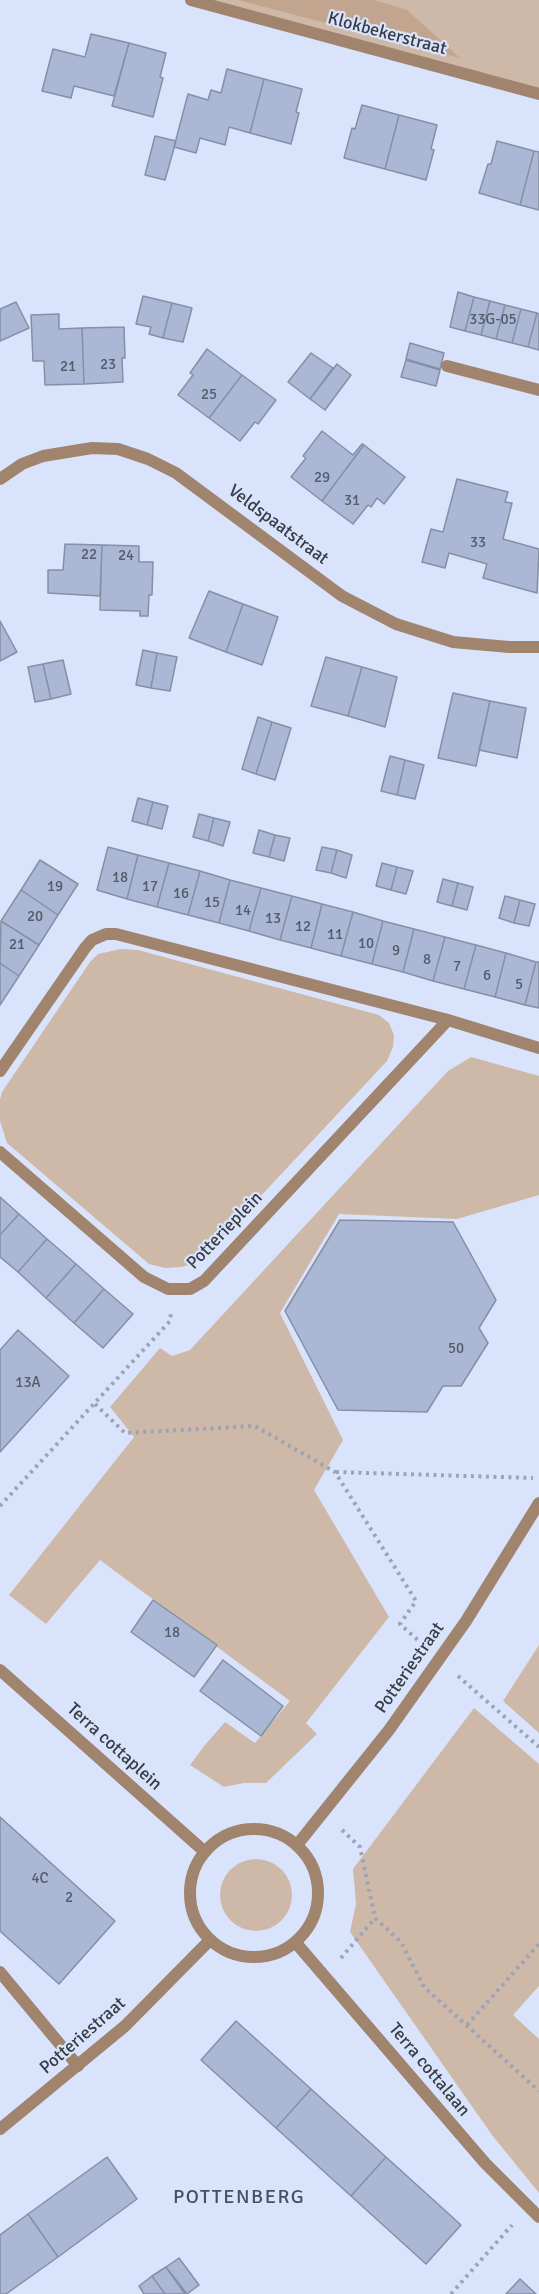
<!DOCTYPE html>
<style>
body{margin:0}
canvas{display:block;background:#d9e4fc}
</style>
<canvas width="539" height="2294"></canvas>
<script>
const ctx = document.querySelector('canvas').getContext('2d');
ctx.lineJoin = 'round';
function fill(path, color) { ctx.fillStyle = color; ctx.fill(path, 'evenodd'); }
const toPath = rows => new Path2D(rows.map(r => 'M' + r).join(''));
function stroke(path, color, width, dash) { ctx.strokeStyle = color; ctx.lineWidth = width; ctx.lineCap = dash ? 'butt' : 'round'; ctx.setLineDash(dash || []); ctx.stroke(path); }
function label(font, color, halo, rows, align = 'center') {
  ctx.font = font + ' Signika,sans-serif'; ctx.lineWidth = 4.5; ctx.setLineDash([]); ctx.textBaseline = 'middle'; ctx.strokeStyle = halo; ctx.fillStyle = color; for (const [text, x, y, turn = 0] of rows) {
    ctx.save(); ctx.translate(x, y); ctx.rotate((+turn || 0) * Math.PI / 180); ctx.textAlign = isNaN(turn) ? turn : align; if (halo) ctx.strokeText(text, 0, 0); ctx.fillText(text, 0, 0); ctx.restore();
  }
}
const green = toPath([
 [194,0,539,0,539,92],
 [121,949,138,950,379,1015,389,1023,394,1035,393,1047,387,1061,200,1261,182,1267,165,1268,149,1264,7,1143,0,1121,0,1100,2,1092,90,962,98,954],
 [471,1057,539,1076,539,1195,457,1219,339,1214,280,1313,343,1440,314,1490,389,1617,306,1723,317,1734,266,1783,244,1783,224,1787,190,1765,205,1745,225,1722,255,1743,290,1701,100,1560,46,1624,9,1595,134,1437,110,1407,160,1348,172,1356,190,1350,448,1071],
 [539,1645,539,1733,503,1701],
 [474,1708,539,1764,539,1986,513,2015,539,2039,539,2193,492,2135,350,1932,356,1904,353,1869],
 '220 1895a36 36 0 1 1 72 0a36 36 0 1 1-72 0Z'
]);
const forest = toPath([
 [238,0,374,0,407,10,460,58]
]);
const building = toPath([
 [91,34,129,43,114,96,74,86,71,98,42,91,53,49,85,57,91,34],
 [129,43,166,53,160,77,163,78,153,117,112,106,129,43],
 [227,69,264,79,250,133,229,127,225,145,200,138,196,153,174,147,188,94,208,100,211,90,221,93,227,69],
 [264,79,302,89,296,112,299,113,291,144,250,133,264,79],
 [362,105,399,115,385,169,344,158,352,128,355,129,362,105],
 [399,115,437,125,431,149,434,150,426,180,385,169,399,115],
 [155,136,176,141,165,180,145,175,155,136],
 [497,141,534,151,520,205,479,193,488,164,491,164,497,141],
 [534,151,539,152,539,210,520,205,534,151],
 [458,292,474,297,465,331,450,327,458,292],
 [143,296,172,303,163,338,149,334,151,327,136,324,143,296],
 [474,297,490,301,481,335,465,331,474,297],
 [490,301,505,305,496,339,481,335,490,301],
 [16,302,29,328,0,341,0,309,16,302],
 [172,303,192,308,183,342,163,338,172,303],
 [505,305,521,309,512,343,496,339,505,305],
 [521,309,537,313,528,347,512,343,521,309],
 [537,313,539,314,539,350,528,347,537,313],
 [59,314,59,329,82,328,84,384,45,385,44,361,33,361,31,315,59,314],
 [124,327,125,358,122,358,123,382,84,384,82,328,124,327],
 [410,343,444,353,440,369,406,359,410,343],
 [207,349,242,375,209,418,178,395,193,375,190,373,207,349],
 [311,353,333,368,310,399,288,382,311,353],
 [406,360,440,370,436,386,401,377,406,360],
 [337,364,351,375,325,410,310,399,337,364],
 [242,375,276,400,258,424,255,422,240,441,209,418,242,375],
 [322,431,353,455,362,444,364,445,322,501,291,477,306,458,303,456,322,431],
 [364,445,405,477,384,504,377,498,371,507,368,505,353,524,322,501,364,445],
 [457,479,508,492,505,502,512,503,503,539,539,549,537,593,483,578,487,564,449,553,445,568,422,562,431,529,443,532,457,479],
 [65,544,102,545,100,596,48,593,48,570,63,570,65,544],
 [102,545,139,546,139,562,153,562,152,595,149,595,148,616,140,616,140,611,100,610,102,545],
 [209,591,243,604,226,652,189,638,209,591],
 [243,604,278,617,262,665,226,652,243,604],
 [0,621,17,652,0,661,0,621],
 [143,650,157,653,151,688,136,685,143,650],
 [157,653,177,657,170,691,151,688,157,653],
 [326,657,362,667,348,716,311,706,326,657],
 [63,660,71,694,51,699,43,664,63,660],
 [43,664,51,699,35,702,28,667,43,664],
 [362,667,397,677,385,727,348,716,362,667],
 [453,693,490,701,476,766,438,758,453,693],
 [490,701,526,708,517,758,479,750,490,701],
 [258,717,272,722,256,774,242,769,258,717],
 [272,722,291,728,275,780,256,774,272,722],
 [390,756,405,760,397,795,381,791,390,756],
 [405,760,424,765,415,799,397,795,405,760],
 [138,798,153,802,147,825,132,821,138,798],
 [153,802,168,806,162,829,147,825,153,802],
 [199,814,214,818,208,841,193,837,199,814],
 [214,818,230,822,223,846,208,841,214,818],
 [259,830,275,835,269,857,253,853,259,830],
 [275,835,290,838,284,861,269,857,275,835],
 [108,847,138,855,127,899,97,890,108,847],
 [322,847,337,850,331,873,316,870,322,847],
 [337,850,352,855,346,878,331,873,337,850],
 [138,855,169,863,157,907,127,899,138,855],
 [40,860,78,884,58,915,21,890,40,860],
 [169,863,200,871,188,915,157,907,169,863],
 [382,863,397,867,391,890,376,886,382,863],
 [397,867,413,871,406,894,391,890,397,867],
 [200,871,230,880,219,923,188,915,200,871],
 [443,879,458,883,452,906,437,902,443,879],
 [230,880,261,888,249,931,219,923,230,880],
 [458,883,473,887,467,910,452,906,458,883],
 [261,888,292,896,280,940,249,931,261,888],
 [21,890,58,915,39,945,1,921,21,890],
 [292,896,322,904,311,948,280,940,292,896],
 [505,896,520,900,514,923,499,918,505,896],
 [520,900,535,904,529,926,514,923,520,900],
 [322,904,353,912,341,956,311,948,322,904],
 [353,912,383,921,372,964,341,956,353,912],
 [1,921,39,945,19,976,0,963,1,921],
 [383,921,414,929,403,972,372,964,383,921],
 [414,929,445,937,433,981,403,972,414,929],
 [445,937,476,945,464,989,433,981,445,937],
 [476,945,506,953,495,997,464,989,476,945],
 [506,953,536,962,525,1005,495,997,506,953],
 [536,962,539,962,539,1008,525,1005,536,962],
 [0,963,19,976,0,1005,0,963],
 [0,1197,19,1214,0,1235,0,1197],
 [19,1214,47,1239,18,1272,0,1257,0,1235,19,1214],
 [340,1220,453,1222,496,1300,479,1328,488,1343,461,1386,443,1386,427,1412,338,1410,285,1311,340,1220],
 [47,1239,76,1264,46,1298,18,1272,47,1239],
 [76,1264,104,1289,74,1323,46,1298,76,1264],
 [104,1289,133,1314,103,1348,74,1323,104,1289],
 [18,1330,69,1376,0,1452,0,1350,18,1330],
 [153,1600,217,1645,194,1677,131,1632,153,1600],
 [223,1660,283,1706,261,1736,200,1691,223,1660],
 [0,1817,115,1921,59,1984,0,1931,0,1817],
 [236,2021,311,2089,276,2128,201,2060,236,2021],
 [311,2089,386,2157,351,2196,276,2128,311,2089],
 [107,2157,137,2199,58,2257,28,2214,107,2157],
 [386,2157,461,2225,426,2264,351,2196,386,2157],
 [28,2214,58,2257,6,2294,0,2294,0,2235,28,2214],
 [179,2258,199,2285,187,2294,166,2267,179,2258],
 [166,2267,185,2294,165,2294,152,2276,166,2267],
 [152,2276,165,2294,144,2294,139,2286,152,2276],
 [520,2279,536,2294,506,2294,520,2279]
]);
const path = toPath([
 [95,1404,125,1433,255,1426,335,1472,416,1601,400,1624,421,1643],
 [336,1472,533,1478],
 [0,1506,170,1321,171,1313],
 [458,1676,539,1747],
 [342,1830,360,1847,375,1918,401,1942,424,1987,539,2091],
 [341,1958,375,1918],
 [467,2025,539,1944],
 [451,2294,512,2225]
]);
const service = toPath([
 [447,366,539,390],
 [0,1972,78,2066]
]);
const minor = toPath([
 [191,0,539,94],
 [0,479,22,464,43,456,92,448,118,449,148,459,176,473,342,596,396,624,453,642,509,647,539,647],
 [0,1071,85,948,92,940,106,934,116,934,448,1020,539,1048],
 [0,1152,144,1277,168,1289,190,1289,204,1281,448,1020],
 [0,1670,205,1852],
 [296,1943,485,2163,539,2217]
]);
const tertiary = toPath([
 '190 1893a64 64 0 1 1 128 0a64 64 0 1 1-128 0Z',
 [297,1845,389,1730,466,1621,539,1503],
 [0,2129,125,2026,210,1940]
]);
const numberNames = [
 ["33G-05",493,320],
 ["23",108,365],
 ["21",68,367],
 ["25",209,395],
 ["29",322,478],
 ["31",352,501],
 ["33",478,543],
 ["22",89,555],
 ["24",126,556],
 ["18",120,878],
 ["19",55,887],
 ["17",150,887],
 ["16",181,894],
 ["15",212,903],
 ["14",243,911],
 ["20",35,917],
 ["13",273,919],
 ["12",303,927],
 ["11",335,935],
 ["10",366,944],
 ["21",17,945],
 ["9",396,951],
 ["8",427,960],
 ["7",457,967],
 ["6",487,976],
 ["5",519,985],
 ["50",456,1349],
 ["13A",28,1383],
 ["18",172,1633],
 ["4C",40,1879],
 ["2",69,1898]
];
const streetNames = [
 ["Klokbekerstraat",387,34,15],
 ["Veldspaatstraat",278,525,37],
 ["Potterieplein",225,1231,-46],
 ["Potteriestraat",410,1668,-55],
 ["Terra cottaplein",114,1747,42],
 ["Potteriestraat",83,2036,-41],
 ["Terra cottalaan",429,2070,50]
];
const neighbourhoodNames = [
 ["POTTENBERG",239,2198]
];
fill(green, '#ceb8a7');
fill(forest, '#c1a58f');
fill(building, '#aab8d6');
stroke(building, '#858fa5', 1.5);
stroke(path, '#9ba4b6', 4, [3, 4.5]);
stroke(service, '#a1846e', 12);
stroke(minor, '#a1846e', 12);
stroke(tertiary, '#a1846e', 12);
label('15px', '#545b69', null, numberNames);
label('18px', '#373c45', '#d9e4fc', streetNames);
ctx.letterSpacing = '1.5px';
label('20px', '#464f63', '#d9e4fc', neighbourhoodNames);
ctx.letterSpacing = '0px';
</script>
